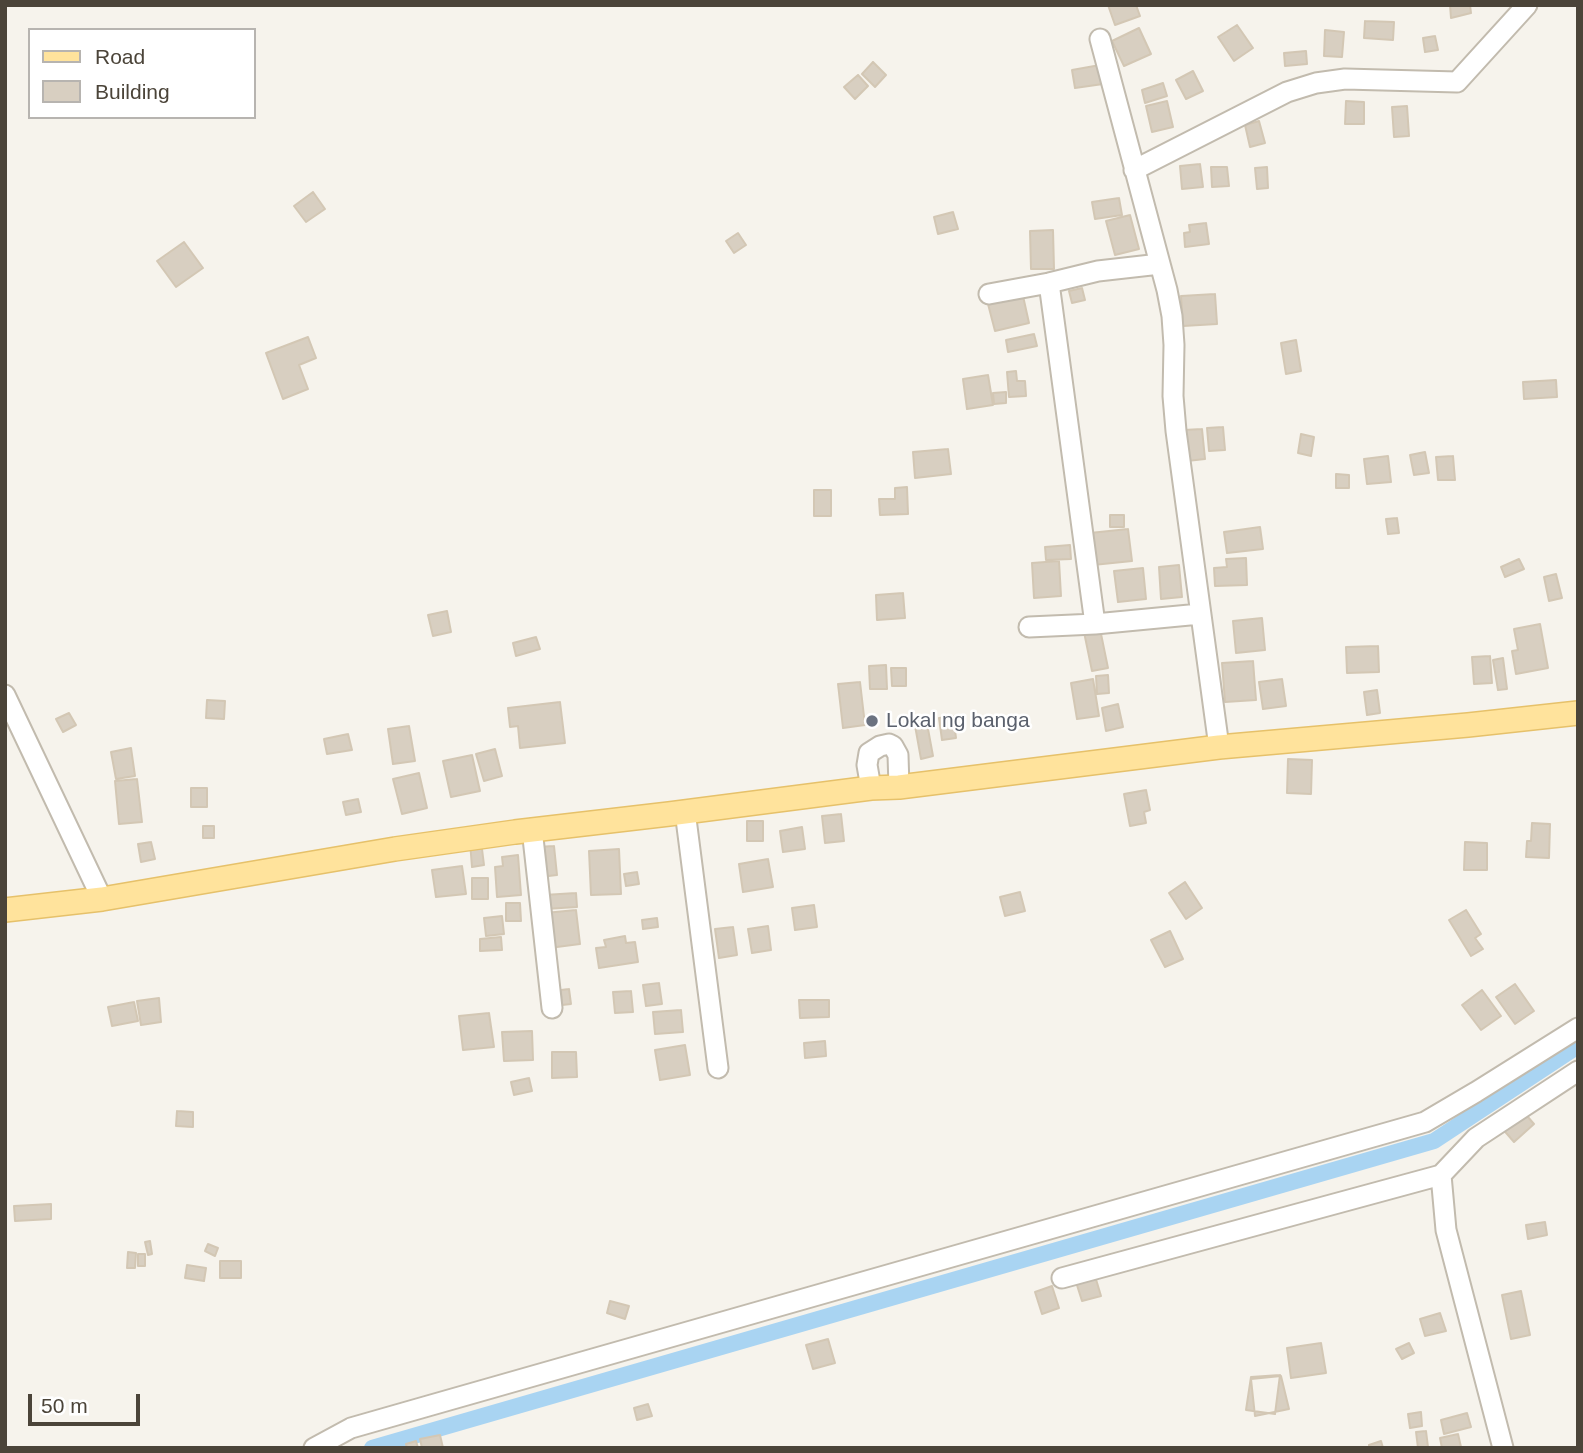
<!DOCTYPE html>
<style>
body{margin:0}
#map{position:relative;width:1583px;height:1453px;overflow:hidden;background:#f6f3ec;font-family:Arial,sans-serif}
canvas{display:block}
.frame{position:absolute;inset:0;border:7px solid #4b4439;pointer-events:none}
.legend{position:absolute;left:28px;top:28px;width:228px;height:91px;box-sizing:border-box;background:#fff;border:2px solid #b7b4b0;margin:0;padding:9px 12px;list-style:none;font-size:21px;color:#4b4439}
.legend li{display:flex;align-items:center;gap:14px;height:35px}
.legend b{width:35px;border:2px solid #b7b4b0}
.scale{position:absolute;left:28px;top:1394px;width:112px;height:32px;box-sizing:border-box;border:4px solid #4b4439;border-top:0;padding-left:9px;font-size:21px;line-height:24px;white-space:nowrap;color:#4b4439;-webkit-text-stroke:5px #fff;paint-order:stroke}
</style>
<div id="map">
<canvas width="1583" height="1453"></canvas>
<div class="frame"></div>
<ul class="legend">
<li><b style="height:9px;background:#ffe39c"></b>Road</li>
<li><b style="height:19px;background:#d8cfc1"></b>Building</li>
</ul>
<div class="scale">50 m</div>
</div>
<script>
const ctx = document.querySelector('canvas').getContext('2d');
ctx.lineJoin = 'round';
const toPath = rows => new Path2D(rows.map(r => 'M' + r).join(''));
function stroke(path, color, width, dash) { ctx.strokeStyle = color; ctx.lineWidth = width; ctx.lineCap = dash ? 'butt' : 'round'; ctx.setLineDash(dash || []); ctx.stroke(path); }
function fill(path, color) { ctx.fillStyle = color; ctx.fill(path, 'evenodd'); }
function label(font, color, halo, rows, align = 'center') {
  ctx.font = font + ' Arial,sans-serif'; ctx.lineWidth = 5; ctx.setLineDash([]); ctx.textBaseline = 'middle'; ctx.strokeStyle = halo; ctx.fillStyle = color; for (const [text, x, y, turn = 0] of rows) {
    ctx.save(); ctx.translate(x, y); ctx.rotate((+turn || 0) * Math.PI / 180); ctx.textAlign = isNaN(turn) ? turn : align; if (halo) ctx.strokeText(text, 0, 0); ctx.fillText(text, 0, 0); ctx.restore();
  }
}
const canal = toPath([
 [372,1448,1434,1141,1578,1046]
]);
const building = toPath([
 [1108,5,1136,5,1140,16,1115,25,1108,5],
 [1450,5,1470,5,1471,13,1451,18,1450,5],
 [1365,21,1394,22,1393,40,1364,38,1365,21],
 [1237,25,1253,48,1234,61,1218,37,1237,25],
 [1139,28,1151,54,1124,66,1112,41,1139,28],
 [1325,30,1344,32,1342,57,1324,56,1325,30],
 [1435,36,1438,50,1425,52,1423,38,1435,36],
 [1306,51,1307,64,1285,66,1284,53,1306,51],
 [873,62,886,75,875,87,862,74,873,62],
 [1100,65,1103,84,1075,88,1072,70,1100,65],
 [1193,71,1203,91,1186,99,1176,80,1193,71],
 [858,75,868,86,855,99,844,87,858,75],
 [1163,83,1167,96,1145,103,1142,90,1163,83],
 [1167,101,1173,127,1152,132,1146,106,1167,101],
 [1346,101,1364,102,1364,124,1345,124,1346,101],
 [1407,106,1409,136,1394,137,1392,107,1407,106],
 [1259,121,1265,143,1250,147,1245,125,1259,121],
 [1200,164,1203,187,1182,189,1180,166,1200,164],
 [1211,167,1227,167,1229,186,1212,187,1211,167],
 [1267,167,1268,188,1257,189,1255,168,1267,167],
 [313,192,325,209,306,222,294,206,313,192],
 [1119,198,1122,215,1095,219,1092,202,1119,198],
 [953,212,958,229,938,234,934,217,953,212],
 [1130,215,1139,249,1115,255,1106,221,1130,215],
 [1206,223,1209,244,1185,247,1184,233,1190,232,1189,225,1206,223],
 [1053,230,1054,269,1031,269,1030,231,1053,230],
 [738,233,746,245,734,253,726,241,738,233],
 [184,242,203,268,176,287,157,261,184,242],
 [1082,288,1085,300,1072,303,1069,291,1082,288],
 [1215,294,1217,324,1183,326,1181,296,1215,294],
 [1023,296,1029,323,995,331,988,304,1023,296],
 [1034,334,1037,346,1008,352,1006,340,1034,334],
 [308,337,316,358,299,365,308,389,283,399,266,353,308,337],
 [1296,340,1301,371,1286,374,1281,343,1296,340],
 [1016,371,1017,381,1025,381,1026,396,1009,397,1007,372,1016,371],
 [988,375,993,405,967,409,963,379,988,375],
 [1556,380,1557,397,1524,399,1523,382,1556,380],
 [1006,392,1006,403,994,404,993,393,1006,392],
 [1223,427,1225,450,1209,451,1207,428,1223,427],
 [1202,429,1205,459,1187,461,1184,430,1202,429],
 [1301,434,1314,437,1311,456,1298,453,1301,434],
 [948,449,951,474,915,478,913,452,948,449],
 [1425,452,1429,473,1414,475,1410,455,1425,452],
 [1388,456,1391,482,1367,484,1364,459,1388,456],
 [1453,456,1455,480,1438,480,1436,457,1453,456],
 [1336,474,1349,475,1349,488,1336,488,1336,474],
 [907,487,908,514,880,515,879,499,895,499,895,488,907,487],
 [814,490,831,490,831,516,814,516,814,490],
 [1110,515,1124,515,1124,527,1110,527,1110,515],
 [1397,518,1399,533,1388,534,1386,519,1397,518],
 [1260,527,1263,549,1227,553,1224,532,1260,527],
 [1128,529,1132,561,1093,565,1090,533,1128,529],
 [1070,545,1071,559,1046,560,1045,547,1070,545],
 [1246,558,1247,585,1215,586,1214,568,1227,567,1226,559,1246,558],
 [1519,559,1524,569,1505,577,1501,567,1519,559],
 [1059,561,1061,596,1034,598,1032,563,1059,561],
 [1179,565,1182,597,1161,599,1159,567,1179,565],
 [1143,568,1146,599,1118,602,1114,571,1143,568],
 [1556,574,1562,598,1549,601,1544,577,1556,574],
 [903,593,905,618,877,620,876,595,903,593],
 [447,611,451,632,433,636,428,615,447,611],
 [1262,618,1265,650,1236,653,1233,621,1262,618],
 [1540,624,1548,668,1516,674,1512,651,1518,650,1514,629,1540,624],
 [1100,629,1108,668,1092,671,1084,632,1100,629],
 [536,637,540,649,516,656,513,643,536,637],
 [1378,646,1379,672,1347,673,1346,647,1378,646],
 [1490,656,1492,683,1474,684,1472,657,1490,656],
 [1503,658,1507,689,1498,690,1493,660,1503,658],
 [1253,661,1256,700,1225,702,1222,663,1253,661],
 [886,665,887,689,870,689,869,666,886,665],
 [891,668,906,668,906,686,892,686,891,668],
 [1108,675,1109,693,1097,694,1096,676,1108,675],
 [1093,679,1099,716,1077,719,1071,683,1093,679],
 [1282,679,1286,706,1263,709,1259,682,1282,679],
 [860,682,865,725,843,728,838,684,860,682],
 [1377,690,1380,713,1367,715,1364,692,1377,690],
 [207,700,225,701,224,719,206,718,207,700],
 [560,702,565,743,520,748,518,726,510,727,508,708,560,702],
 [1118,704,1123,727,1106,731,1102,708,1118,704],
 [69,713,76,725,63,732,56,719,69,713],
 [953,716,956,738,942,740,939,718,953,716],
 [926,718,933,756,921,759,914,720,926,718],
 [409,726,415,761,393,764,388,729,409,726],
 [348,734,352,750,327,754,324,739,348,734],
 [131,748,135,776,116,779,111,752,131,748],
 [495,749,502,776,484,781,476,754,495,749],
 [472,755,480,791,451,797,443,761,472,755],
 [1288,759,1312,760,1311,794,1287,793,1288,759],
 [419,773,427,808,402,814,393,779,419,773],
 [137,779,142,822,119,824,115,781,137,779],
 [191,788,207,788,207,807,191,807,191,788],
 [1146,790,1150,810,1144,812,1146,823,1130,826,1124,794,1146,790],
 [358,799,361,812,346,815,343,802,358,799],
 [841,814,844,841,825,843,822,816,841,814],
 [747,821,763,821,763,841,747,841,747,821],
 [1532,823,1550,824,1549,858,1526,857,1527,841,1531,841,1532,823],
 [203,826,214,826,214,838,203,838,203,826],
 [802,827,805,849,783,852,780,831,802,827],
 [481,841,484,865,472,867,470,842,481,841],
 [151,842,155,859,141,862,138,844,151,842],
 [1465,842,1487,843,1487,870,1464,870,1465,842],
 [554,846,557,875,540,877,537,847,554,846],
 [619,849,621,894,591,895,589,851,619,849],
 [518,855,521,895,497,897,495,867,503,866,502,857,518,855],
 [768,859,773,887,743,892,739,864,768,859],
 [462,866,466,894,436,897,432,870,462,866],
 [637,872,639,884,626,886,624,874,637,872],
 [472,878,488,878,488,899,472,899,472,878],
 [1185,882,1202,908,1186,919,1169,893,1185,882],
 [1020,892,1025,911,1005,916,1000,897,1020,892],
 [576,893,577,907,545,909,544,895,576,893],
 [506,903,520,903,521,921,506,921,506,903],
 [814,905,817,927,795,930,792,908,814,905],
 [576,910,580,944,549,948,545,913,576,910],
 [1466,910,1481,934,1475,938,1483,949,1471,956,1449,920,1466,910],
 [502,916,504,934,486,936,484,918,502,916],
 [657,918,658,927,643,929,642,920,657,918],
 [768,926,771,950,752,953,748,929,768,926],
 [733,927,737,955,719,958,715,929,733,927],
 [1170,931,1183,959,1165,967,1151,940,1170,931],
 [625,936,626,943,635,942,638,962,599,968,596,948,606,947,604,940,625,936],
 [501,937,502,950,480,951,480,939,501,937],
 [659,983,662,1004,646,1006,643,985,659,983],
 [1515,984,1534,1011,1515,1024,1496,997,1515,984],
 [569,989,571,1004,562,1005,561,990,569,989],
 [1482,990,1501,1016,1481,1030,1462,1005,1482,990],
 [631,991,633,1012,615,1013,613,992,631,991],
 [159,998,161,1022,141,1025,137,1001,159,998],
 [799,1000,829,1000,829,1017,800,1018,799,1000],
 [134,1002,138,1021,112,1026,108,1007,134,1002],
 [681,1010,683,1032,655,1034,653,1012,681,1010],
 [489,1013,494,1047,463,1050,459,1016,489,1013],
 [532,1031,533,1060,504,1061,502,1032,532,1031],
 [825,1041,826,1056,805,1058,804,1043,825,1041],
 [685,1045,690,1075,660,1080,655,1050,685,1045],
 [552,1052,576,1052,577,1077,552,1078,552,1052],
 [529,1078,532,1091,514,1095,511,1082,529,1078],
 [1521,1109,1534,1124,1514,1142,1501,1127,1521,1109],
 [177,1111,193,1112,193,1127,176,1126,177,1111],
 [51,1204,51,1219,15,1221,14,1206,51,1204],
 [1545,1222,1547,1235,1528,1239,1526,1225,1545,1222],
 [150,1241,152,1254,148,1255,145,1242,150,1241],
 [208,1244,218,1248,215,1256,205,1251,208,1244],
 [128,1252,136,1253,135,1268,127,1268,128,1252],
 [138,1254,145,1254,145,1266,138,1266,138,1254],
 [220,1261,241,1261,241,1278,220,1278,220,1261],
 [187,1265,206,1268,204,1281,185,1278,187,1265],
 [1095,1276,1101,1296,1082,1301,1076,1282,1095,1276],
 [1052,1286,1059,1308,1042,1314,1035,1292,1052,1286],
 [1521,1291,1530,1335,1511,1339,1502,1295,1521,1291],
 [610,1301,629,1306,625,1319,607,1313,610,1301],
 [1440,1313,1446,1331,1425,1336,1420,1319,1440,1313],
 [828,1339,835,1363,813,1369,806,1345,828,1339],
 [1321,1343,1326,1373,1291,1378,1287,1348,1321,1343],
 [1409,1343,1414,1353,1402,1359,1396,1349,1409,1343],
 [1280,1375,1275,1414,1246,1410,1251,1377,1280,1375],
 [1281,1376,1289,1409,1255,1416,1251,1379,1281,1376],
 [648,1404,652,1416,637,1420,634,1408,648,1404],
 [1421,1412,1422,1426,1410,1428,1408,1414,1421,1412],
 [1467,1413,1471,1427,1444,1434,1441,1420,1467,1413],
 [1426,1431,1428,1447,1418,1448,1416,1432,1426,1431],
 [1458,1434,1461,1447,1442,1448,1440,1438,1458,1434],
 [440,1435,443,1448,422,1448,420,1439,440,1435],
 [416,1441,418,1448,407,1448,406,1444,416,1441],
 [1381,1441,1383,1448,1369,1448,1369,1445,1381,1441]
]);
const minor = toPath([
 [1100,39,1167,290,1172,316,1174,345,1173,396,1176,431,1219,747],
 [1134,170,1287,92,1316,83,1345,79,1457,82,1527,5],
 [1049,283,1095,624],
 [989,294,1049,283,1098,271,1160,264],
 [1029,627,1095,624,1200,614],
 [5,695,102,899],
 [871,788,867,765,869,753,880,746,889,744,893,746,898,755,899,787],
 [685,811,718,1068],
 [532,829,552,1008],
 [1062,1278,1441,1175],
 [314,1448,351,1428,428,1406,1425,1122,1476,1092,1578,1028],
 [1503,1448,1446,1230,1441,1175,1476,1138,1578,1071]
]);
const major = toPath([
 [5,910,102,899,395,849,515,832,669,814,871,788,899,787,1219,747,1468,725,1578,713]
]);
const markers = [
 [872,721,7,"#6b7280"]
];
const worshipNames = [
 ["Lokal ng banga",886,721]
];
stroke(canal, '#a9d4f2', 16);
fill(building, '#d8cfc1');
stroke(building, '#d3c7b4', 2);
stroke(minor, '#c2bbae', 23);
stroke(major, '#e6c16a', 26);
stroke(minor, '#fff', 19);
stroke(major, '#ffe39c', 23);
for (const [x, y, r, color] of markers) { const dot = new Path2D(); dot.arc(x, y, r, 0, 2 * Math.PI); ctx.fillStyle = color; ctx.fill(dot); stroke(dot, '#fff', 2.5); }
label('21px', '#5b616d', '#fff', worshipNames, 'left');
</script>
